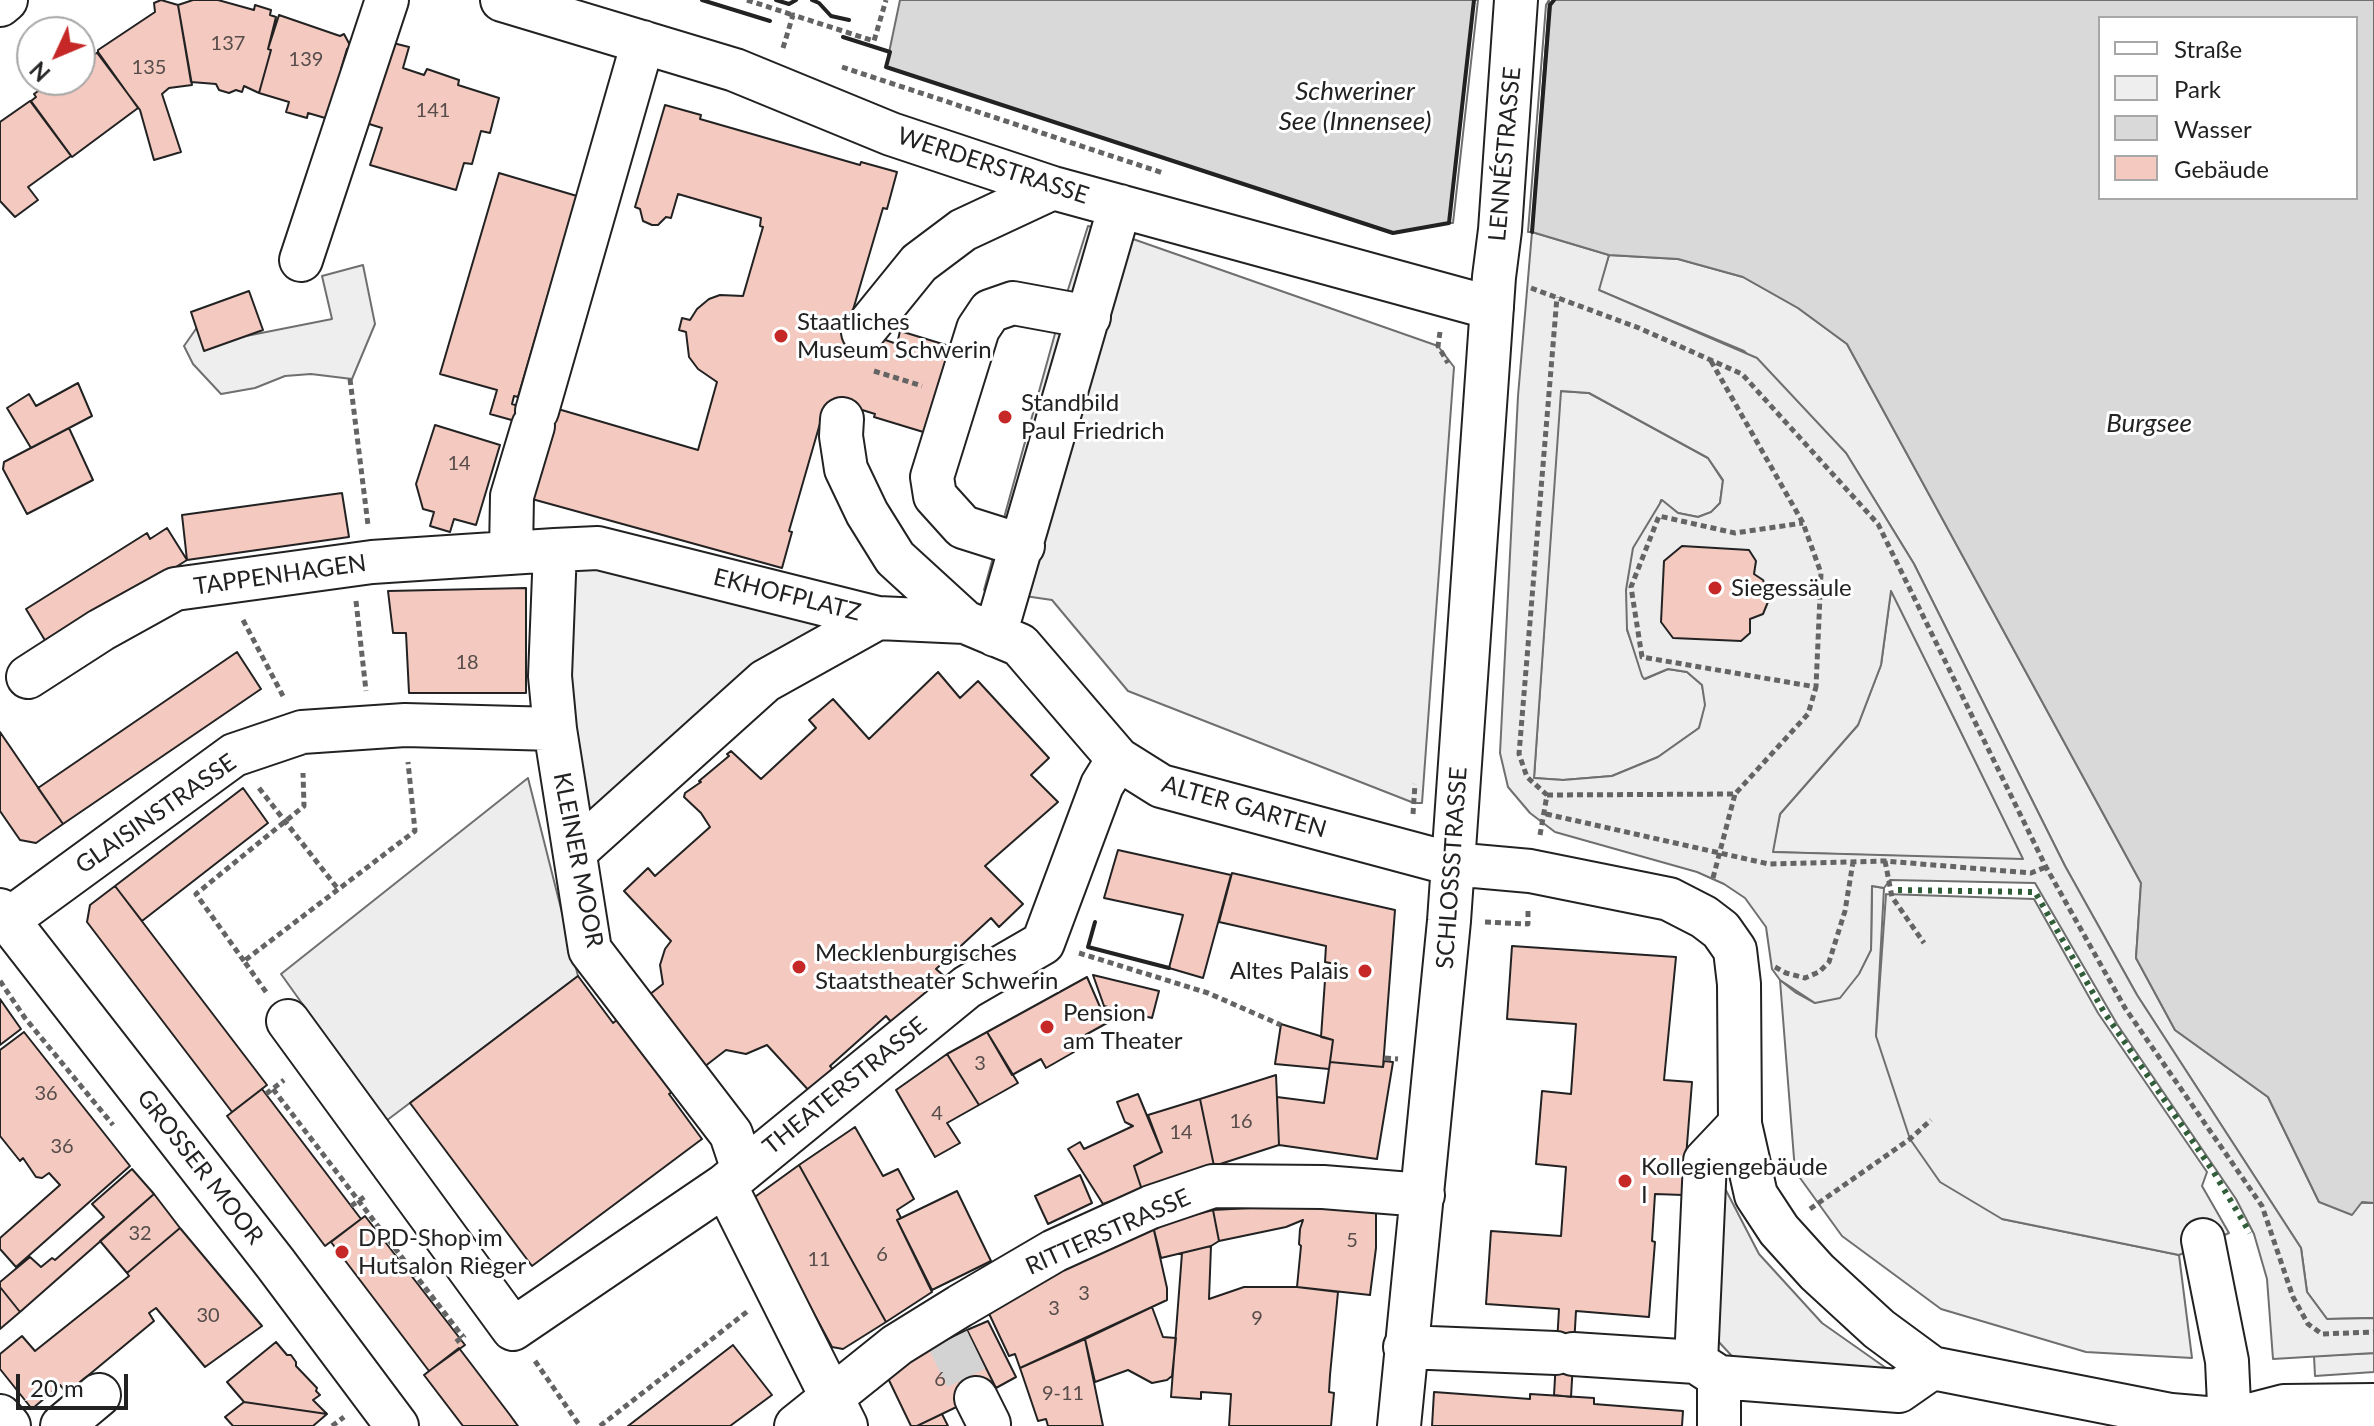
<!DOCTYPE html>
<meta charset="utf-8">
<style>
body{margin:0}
#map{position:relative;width:2374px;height:1426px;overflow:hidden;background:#fff;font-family:Lato,sans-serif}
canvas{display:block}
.legend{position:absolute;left:2098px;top:16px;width:260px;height:184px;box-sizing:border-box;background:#fff;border:2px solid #a7a7a7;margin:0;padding:10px 14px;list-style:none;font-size:24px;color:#222}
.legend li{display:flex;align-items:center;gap:16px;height:40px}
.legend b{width:40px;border:2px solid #a7a7a7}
.north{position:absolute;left:16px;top:16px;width:80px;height:80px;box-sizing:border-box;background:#fff;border:2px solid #a7a7a7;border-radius:50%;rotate:226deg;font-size:22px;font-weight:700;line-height:32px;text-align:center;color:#222}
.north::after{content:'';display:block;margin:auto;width:28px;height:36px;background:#c62828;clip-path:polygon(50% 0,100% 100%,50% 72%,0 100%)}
.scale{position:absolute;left:16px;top:1374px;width:112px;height:36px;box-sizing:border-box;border:4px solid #222;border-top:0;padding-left:10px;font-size:24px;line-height:28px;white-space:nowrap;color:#222;-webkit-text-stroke:6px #fff;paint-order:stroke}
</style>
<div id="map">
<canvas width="2374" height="1426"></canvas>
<ul class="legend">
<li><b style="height:10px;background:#fff"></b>Straße</li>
<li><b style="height:22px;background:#eee"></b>Park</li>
<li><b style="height:22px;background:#d9d9d9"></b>Wasser</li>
<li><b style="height:22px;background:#f3c9c0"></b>Gebäude</li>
</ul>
<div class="north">N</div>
<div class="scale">20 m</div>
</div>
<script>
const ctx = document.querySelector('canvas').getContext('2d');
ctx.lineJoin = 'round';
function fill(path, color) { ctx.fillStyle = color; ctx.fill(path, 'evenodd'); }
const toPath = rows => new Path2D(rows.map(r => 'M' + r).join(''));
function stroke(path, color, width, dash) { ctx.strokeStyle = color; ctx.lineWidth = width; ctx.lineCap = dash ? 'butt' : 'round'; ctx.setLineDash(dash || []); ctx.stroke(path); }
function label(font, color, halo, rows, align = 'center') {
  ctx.font = font + ' Lato,sans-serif'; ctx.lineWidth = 6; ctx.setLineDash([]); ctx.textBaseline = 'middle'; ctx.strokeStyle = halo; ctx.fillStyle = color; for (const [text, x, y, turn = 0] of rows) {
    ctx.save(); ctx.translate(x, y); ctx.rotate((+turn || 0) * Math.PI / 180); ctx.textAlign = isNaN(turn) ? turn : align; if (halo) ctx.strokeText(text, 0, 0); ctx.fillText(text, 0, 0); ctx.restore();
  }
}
const green = toPath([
 [1609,255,1678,259,1743,277,1798,308,1847,344,2141,883,2136,958,2175,1030,2268,1097,2319,1202,2374,1203,2374,1318,2327,1319,2307,1292,2301,1248,2137,995,2065,866,1914,564,1846,453,1744,351,1598,290,1609,255],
 [363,265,375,324,352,379,311,374,285,376,255,388,221,394,193,364,184,346,198,326,241,337,332,319,322,276,363,265],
 [1560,391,1589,393,1708,458,1723,481,1720,503,1712,512,1698,517,1678,513,1661,500,1627,630,1645,679,1668,669,1687,672,1702,685,1706,705,1699,728,1658,757,1612,776,1563,780,1534,778,1560,391],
 [556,552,878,618,576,851,556,552],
 [1891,590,2024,860,1772,852,1780,814,1858,725,1881,665,1891,590],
 [1872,886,1884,888,1876,1036,2002,1219,2179,1255,2192,1358,2086,1352,1941,1309,1842,1236,1795,1171,1780,980,1795,992,1815,1003,1871,950,1872,886],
 [2374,1353,2374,1372,2315,1376,2314,1356,2374,1353]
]);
const parking = toPath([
 [1088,226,1113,232,1438,346,1454,367,1422,803,1414,803,1128,691,1052,600,984,590,1061,312,1088,226],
 [1532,232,1609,255,1599,290,1757,358,1846,453,1914,564,2065,866,2137,995,2301,1248,2307,1292,2327,1319,2374,1318,2374,1353,2273,1359,2267,1279,2254,1234,2236,1199,2117,1024,2035,883,1890,880,1884,888,1872,886,1871,950,1859,974,1840,998,1815,1003,1780,980,1772,969,1766,927,1745,898,1724,884,1697,872,1555,832,1530,813,1508,787,1500,753,1518,396,1532,232],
 [1561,391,1589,393,1708,458,1723,480,1720,503,1711,512,1698,517,1678,513,1662,500,1633,548,1626,590,1627,629,1642,676,1644,679,1668,669,1687,672,1702,685,1705,705,1699,728,1658,757,1612,776,1563,780,1534,778,1561,391],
 [1891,591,1953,716,2023,859,1773,852,1780,814,1858,725,1881,665,1891,591],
 [528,778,578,976,386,1121,281,974,528,778],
 [1886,894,2034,899,2098,1013,2207,1172,2202,1186,2229,1233,2179,1255,2002,1219,1940,1182,1910,1139,1876,1036,1886,894],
 [1717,1173,1759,1254,1822,1323,1886,1368,1871,1378,1745,1370,1702,1324,1717,1173]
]);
const water = toPath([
 [900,0,1474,0,1449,223,1393,233,886,67,900,0],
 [1554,0,2374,0,2374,1203,2362,1202,2352,1215,2319,1202,2268,1097,2175,1030,2136,958,2141,883,1847,344,1798,308,1743,277,1678,259,1609,255,1532,232,1550,5,1554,0],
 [2100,18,2356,18,2356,198,2100,198,2100,18]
]);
const pier = toPath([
 [1474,0,1478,0,1453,223,1449,223,1474,0],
 [1549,0,1532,232,1528,232,1546,5,1549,0]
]);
const building = toPath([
 [161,0,178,5,192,85,169,88,162,94,181,152,154,160,140,110,98,54,98,50,155,12,154,3,161,0],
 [193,0,218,0,254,10,255,5,271,10,270,15,276,17,268,49,271,50,259,93,244,86,242,92,236,90,229,93,219,90,216,84,191,82,178,5,193,0],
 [279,15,340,36,344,34,351,47,347,49,341,69,353,73,339,122,308,113,307,118,286,112,289,102,259,93,271,50,268,49,279,15],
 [389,42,409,47,403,68,424,75,427,69,459,80,458,85,499,98,490,133,481,131,472,164,464,163,456,190,370,165,382,128,366,123,389,42],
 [98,52,138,108,72,157,31,101,36,97,34,94,49,83,48,80,80,80,80,65,98,52],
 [30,101,71,156,28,187,38,200,15,217,0,201,0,122,30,101],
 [665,105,701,115,700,119,860,165,861,162,897,172,887,209,883,208,848,327,897,344,900,331,969,352,943,438,874,417,875,414,856,408,852,422,823,413,789,531,792,532,782,568,532,499,558,409,698,450,717,382,698,369,689,357,686,332,679,330,682,318,690,320,697,309,709,299,720,295,743,296,763,227,760,226,761,218,678,194,671,218,666,217,658,225,652,225,643,221,640,209,635,207,665,105],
 [499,173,577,196,518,397,514,396,512,404,556,417,551,431,490,414,497,390,440,374,499,173],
 [249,291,263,330,204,351,191,312,249,291],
 [78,383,92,416,31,448,7,408,29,394,36,406,78,383],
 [435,425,500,445,476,525,454,519,450,532,430,526,434,512,423,509,416,484,435,425],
 [69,428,93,480,27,514,3,469,4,462,69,428],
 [342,493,349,537,187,560,182,515,342,493],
 [167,528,187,560,49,647,26,609,147,533,150,539,167,528],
 [1682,546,1749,550,1756,561,1754,574,1763,580,1770,597,1763,614,1750,619,1750,633,1741,641,1673,638,1661,622,1664,561,1682,546],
 [526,588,526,693,409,693,406,633,393,633,388,591,526,588],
 [237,652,261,689,63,824,38,788,237,652],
 [938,672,960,698,978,681,1049,758,1031,775,1058,802,985,866,1023,904,999,927,991,918,936,969,944,976,892,1023,886,1016,830,1066,836,1073,812,1094,767,1045,746,1054,726,1050,669,1094,702,1139,532,1266,410,1103,578,976,613,1023,663,984,660,965,665,949,671,941,624,891,648,868,655,876,710,827,701,813,684,797,685,793,701,782,699,781,729,756,727,754,731,751,761,779,816,728,809,720,833,699,869,739,938,672],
 [0,732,63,824,36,843,20,840,0,811,0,732],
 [243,788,268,823,142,921,115,886,243,788],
 [1118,850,1231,875,1203,978,1169,968,1183,915,1104,898,1118,850],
 [1232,873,1395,910,1383,1067,1330,1062,1333,1040,1321,1037,1325,980,1339,978,1340,965,1325,962,1326,946,1219,922,1232,873],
 [115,886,267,1085,232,1112,87,922,90,905,115,886],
 [1512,946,1676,957,1664,1080,1692,1082,1683,1195,1655,1194,1652,1241,1655,1242,1649,1317,1576,1311,1571,1397,1554,1395,1559,1309,1486,1304,1491,1231,1561,1236,1566,1167,1536,1164,1542,1091,1571,1094,1576,1024,1507,1019,1512,946],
 [1093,975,1159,991,1152,1018,1104,1006,1093,975],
 [1087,977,1107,1023,1069,1044,1074,1052,1046,1068,1041,1059,1012,1075,987,1032,1087,977],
 [0,999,21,1029,0,1045,0,999],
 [1281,1024,1333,1040,1329,1069,1275,1064,1281,1024],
 [24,1032,130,1166,16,1267,0,1249,0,1238,60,1185,49,1173,42,1178,36,1177,23,1158,20,1161,0,1136,0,1050,24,1032],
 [987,1032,1018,1083,979,1105,947,1054,987,1032],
 [947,1054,979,1105,947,1123,960,1143,935,1157,896,1090,947,1054],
 [1384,1061,1393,1062,1377,1159,1279,1145,1277,1097,1324,1103,1330,1062,1383,1067,1384,1061],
 [1276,1075,1279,1145,1214,1166,1200,1099,1276,1075],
 [262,1089,361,1219,325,1246,227,1116,262,1089],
 [1138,1094,1162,1152,1134,1166,1142,1190,1103,1204,1068,1149,1080,1142,1084,1149,1133,1126,1125,1122,1117,1102,1138,1094],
 [1200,1099,1214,1166,1142,1190,1134,1166,1162,1152,1148,1115,1200,1099],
 [855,1127,883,1176,898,1169,914,1199,897,1210,901,1218,897,1220,932,1292,886,1322,799,1165,855,1127],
 [799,1165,886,1322,843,1349,832,1347,752,1199,799,1165],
 [132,1169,154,1194,20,1312,0,1287,0,1282,30,1257,41,1267,52,1258,55,1260,104,1217,92,1204,132,1169],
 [1080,1175,1092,1203,1048,1224,1035,1196,1080,1175],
 [957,1191,991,1261,932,1290,897,1220,957,1191],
 [154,1194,180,1228,127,1273,100,1241,154,1194],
 [1306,1205,1376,1209,1376,1248,1370,1295,1297,1287,1301,1246,1299,1244,1300,1229,1303,1220,1286,1227,1219,1241,1213,1210,1306,1205],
 [1213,1210,1219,1241,1211,1246,1161,1258,1153,1226,1213,1210],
 [365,1216,465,1345,429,1371,331,1242,365,1216],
 [1153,1226,1167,1288,1167,1300,1020,1368,1015,1354,1009,1356,984,1303,1153,1226],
 [180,1228,262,1326,205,1367,156,1308,149,1313,154,1321,67,1393,60,1385,32,1409,0,1369,0,1354,22,1336,35,1351,129,1276,127,1273,180,1228],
 [1211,1246,1209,1299,1244,1287,1297,1287,1338,1292,1330,1375,1329,1392,1334,1393,1331,1426,1229,1426,1231,1394,1201,1392,1201,1399,1171,1397,1182,1253,1211,1246],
 [0,1287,20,1312,0,1329,0,1287],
 [1152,1307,1163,1337,1176,1338,1172,1376,1167,1380,1152,1383,1128,1370,1095,1382,1085,1339,1152,1307],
 [988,1321,1016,1377,996,1388,967,1330,988,1321],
 [967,1330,996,1388,917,1426,911,1426,885,1372,967,1330],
 [1085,1339,1103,1426,1048,1426,1046,1419,1038,1421,1020,1368,1085,1339],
 [276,1342,287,1355,291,1355,296,1362,296,1366,317,1388,316,1391,320,1395,313,1400,327,1414,244,1402,227,1382,276,1342],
 [733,1345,772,1395,730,1426,628,1426,733,1345],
 [459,1348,510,1415,518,1426,463,1426,424,1375,459,1348],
 [1434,1392,1530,1399,1530,1394,1594,1398,1594,1404,1683,1411,1682,1426,1432,1426,1434,1392],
 [244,1402,327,1414,313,1426,233,1426,225,1417,244,1402],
 [942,1414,948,1426,917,1426,942,1414]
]);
const minorTunnel = toPath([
 [948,1340,976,1398]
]);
const path = toPath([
 [747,0,793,15],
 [783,48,793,15,874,41,886,0],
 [842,67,1163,173],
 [1531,288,1639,328,1742,374,1878,524,2046,867,2125,1008,2262,1206,2293,1297,2308,1324,2322,1334,2374,1332],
 [1440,332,1438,346,1448,363],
 [1711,361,1803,523,1821,573,1816,687,1642,657,1631,587,1659,516,1735,533,1803,523],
 [874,371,922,386],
 [350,379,368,525],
 [356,601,366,691],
 [243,620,283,696],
 [259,788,338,889],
 [1547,795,1735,794,1808,714,1816,687],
 [1413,814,1415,784],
 [1546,814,1769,864,1885,861,2031,873,2046,867],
 [1540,835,1547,795,1527,777,1519,754,1557,297],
 [1885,861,1892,897,1924,943],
 [1713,878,1735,794],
 [1485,922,1528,924,1528,908],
 [1079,953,1208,993,1281,1025],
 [244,961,196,894,304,806,303,773],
 [1775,967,1786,973,1805,978,1819,972,1829,962,1845,911,1853,862],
 [0,981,25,1018,113,1125],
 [266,992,244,961,415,831,408,762],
 [1385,1058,1398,1059],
 [273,1089,463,1337],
 [266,1094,284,1080],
 [351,1206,367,1195],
 [1810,1209,1910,1139,1931,1120],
 [456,1342,465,1335],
 [535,1361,580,1426],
 [332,1426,344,1417],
 [600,1426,748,1311]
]);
const minor = toPath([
 [502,0,735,70,891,134,1053,188,1492,308],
 [0,5,6,0],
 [301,260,387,0],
 [863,332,919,263,963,230,1053,188],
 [537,411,643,42],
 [842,419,841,436,846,469,867,513,895,558,965,622],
 [1023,546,963,527,935,496,932,477,978,329,990,311,1013,303,1089,317],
 [555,550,550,676,555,729,590,950,731,1134,743,1170],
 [511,553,512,496,533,426],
 [995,635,1120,206],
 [28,677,101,630,175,589,372,562,555,550,598,548,878,618,965,622,1020,645,1118,759,1161,786,1452,864,1530,871,1669,899,1704,917,1721,930,1735,950,1739,984,1740,1124,1756,1195,1779,1230,1817,1272,1879,1329,1932,1368,2171,1415,2230,1420,2284,1406,2374,1405],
 [576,851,765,681,878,618],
 [0,910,275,1263,397,1426],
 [8,920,234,755,302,732,405,725,555,729],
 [288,1021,513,1329,725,1185,967,987,1043,943,1102,785,1118,759],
 [725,1185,846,1426],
 [2203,1240,2227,1361,2230,1426],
 [1405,1347,1556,1353],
 [1573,1354,1696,1362,1719,1377,1899,1391,1932,1368],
 [1696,1362,1705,1161,1740,1124],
 [1719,1377,1719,1426],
 [976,1398,989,1424],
 [0,1416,9,1426],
 [62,1426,99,1395],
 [796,1426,897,1345,960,1306,1054,1251,1151,1207,1213,1186,1323,1187,1423,1195],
 [1399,1426,1449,921,1494,277,1500,230,1516,0]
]);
const hedge = toPath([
 [1898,890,2035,892,2104,1012,2213,1171,2250,1233]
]);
const wall = toPath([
 [702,0,770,21],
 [776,0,789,4,796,0],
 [812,0,819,3,831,16,849,20],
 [843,37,890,52,886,67,1393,233,1449,223,1474,0],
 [1532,232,1550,5,1554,0],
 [1095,922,1088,947,1169,968]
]);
const markers = [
 [781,336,8,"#c62828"],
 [1005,417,8,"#c62828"],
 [1715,588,8,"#c62828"],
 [799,967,8,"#c62828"],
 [1365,971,8,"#c62828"],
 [1047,1027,8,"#c62828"],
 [1625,1181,8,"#c62828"],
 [342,1252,8,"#c62828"]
];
const numberNames = [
 ["137",228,44],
 ["139",306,60],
 ["135",149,68],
 ["141",433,111],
 ["14",459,464],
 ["18",467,663],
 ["3",980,1064],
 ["36",46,1094],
 ["4",937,1114],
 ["16",1241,1122],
 ["14",1181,1133],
 ["36",62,1147],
 ["32",140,1234],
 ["5",1352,1241],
 ["6",882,1255],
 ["11",819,1260],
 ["3",1084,1294],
 ["3",1054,1309],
 ["30",208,1316],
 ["9",1257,1319],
 ["6",940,1380],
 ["9-11",1063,1394]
];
const streetNames = [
 ["LENNÉSTRASSE",1505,154,-85],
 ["WERDERSTRASSE",993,166,18],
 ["TAPPENHAGEN",280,575,-8],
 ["EKHOFPLATZ",787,595,14],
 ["ALTER GARTEN",1244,807,16],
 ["GLAISINSTRASSE",156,814,-35],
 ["KLEINER MOOR",578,860,79],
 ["SCHLOSSSTRASSE",1452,868,-86],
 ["THEATERSTRASSE",845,1086,-39],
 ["GROSSER MOOR",200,1167,52],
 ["RITTERSTRASSE",1108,1232,-24]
];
const poiNames = [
 ["Staatliches",797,322],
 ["Museum Schwerin",797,350],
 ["Standbild",1021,403],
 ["Paul Friedrich",1021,431],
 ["Siegessäule",1731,588],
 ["Mecklenburgisches",815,953],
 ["Staatstheater Schwerin",815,981],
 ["Altes Palais",1349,971,"right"],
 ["Pension",1063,1013],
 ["am Theater",1063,1041],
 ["Kollegiengebäude",1641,1167],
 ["I",1641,1195],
 ["DPD-Shop im",358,1238],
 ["Hutsalon Rieger",358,1266]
];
const waterNames = [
 ["Schweriner",1355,92],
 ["See (Innensee)",1355,122],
 ["Burgsee",2149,424]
];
fill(green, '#eee');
stroke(green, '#6f6f6f', 2);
fill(parking, '#ededed');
stroke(parking, '#6f6f6f', 2);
fill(water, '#d9d9d9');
stroke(water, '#6f6f6f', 2);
fill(pier, '#fff');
stroke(pier, '#6f6f6f', 2);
fill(building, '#f3c9c0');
stroke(building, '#222', 2);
stroke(minorTunnel, '#d3d3d3', 42, [42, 21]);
stroke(minor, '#222', 46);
stroke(path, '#646464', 5, [6, 4]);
stroke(minor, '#fff', 42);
stroke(hedge, '#2f5e38', 6, [4, 6]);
stroke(wall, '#222', 4);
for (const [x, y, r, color] of markers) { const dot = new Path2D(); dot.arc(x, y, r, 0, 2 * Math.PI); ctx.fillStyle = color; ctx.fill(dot); stroke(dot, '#fff', 3); }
label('20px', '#564c4a', null, numberNames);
label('24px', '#222', '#fff', streetNames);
label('24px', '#222', '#fff', poiNames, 'left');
label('italic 26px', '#222', '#fff', waterNames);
</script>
